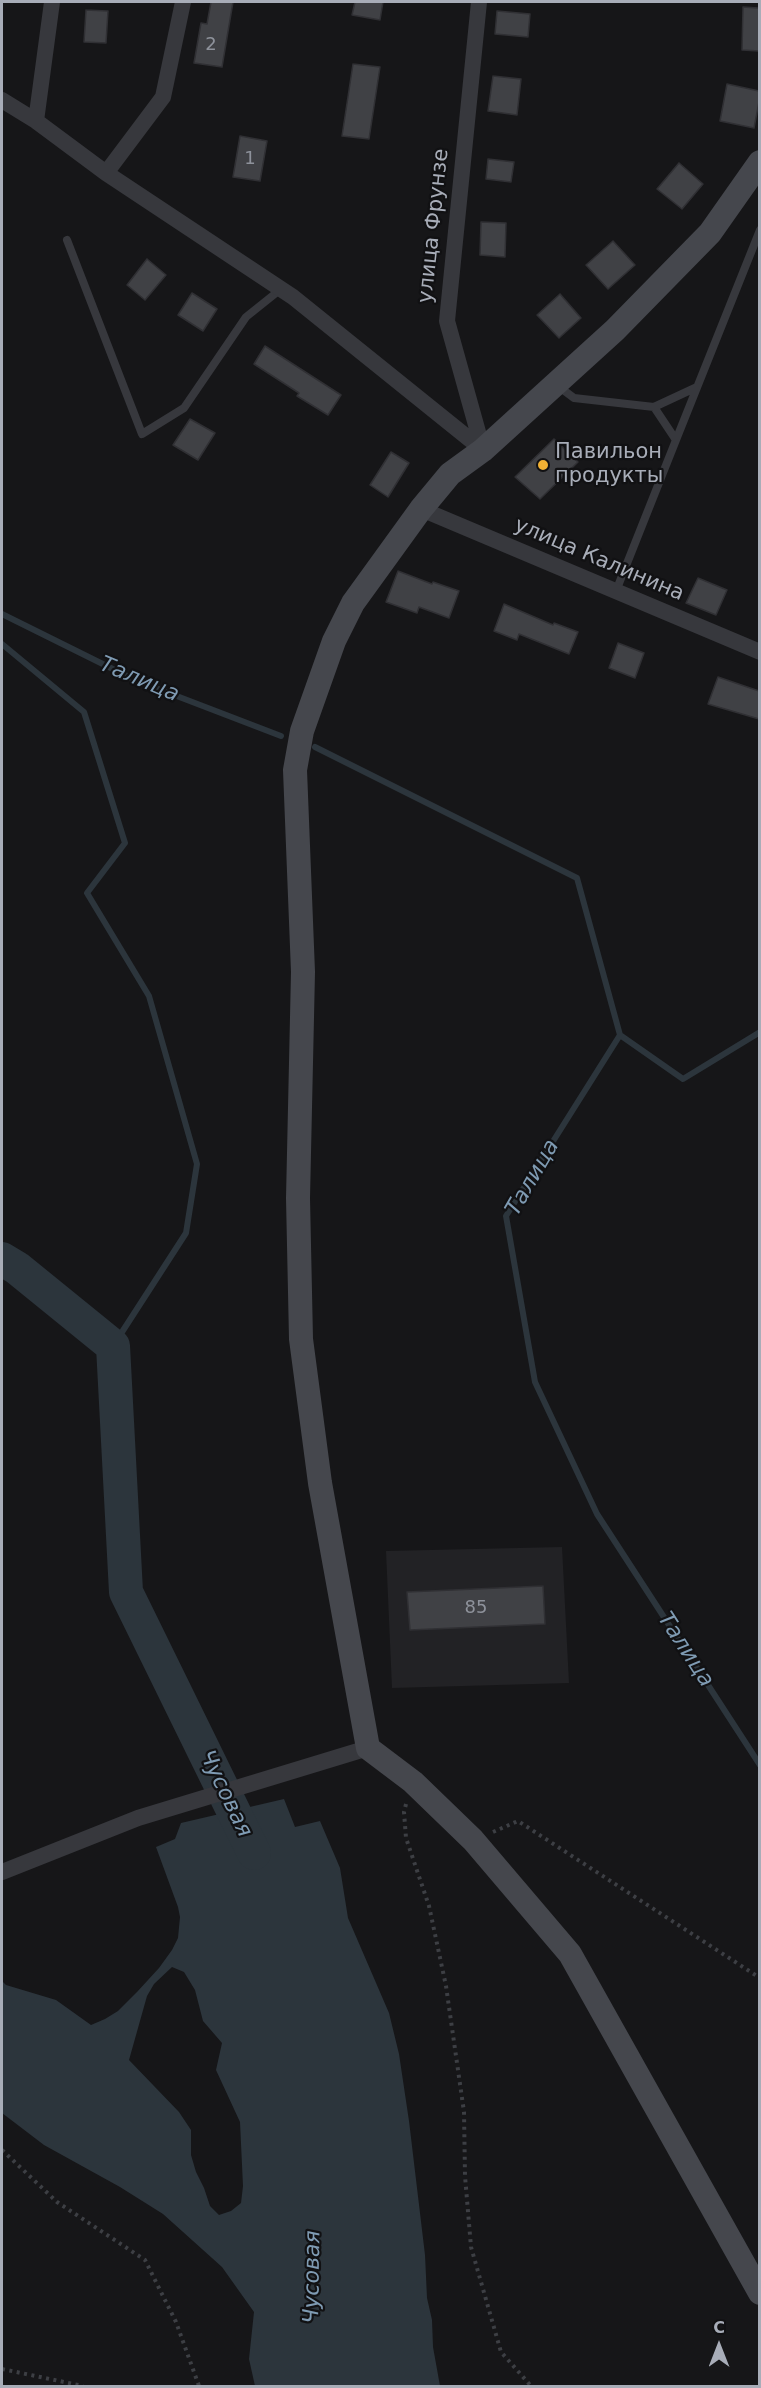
<!DOCTYPE html>
<meta charset="utf-8">
<style>
body{margin:0}
#map{position:relative;width:761px;height:2388px;overflow:hidden;background:#161618;font-family:"DejaVu Sans",sans-serif}
canvas{display:block}
.frame{position:absolute;inset:0;border:3px solid #a8adb8;pointer-events:none}
.north{position:absolute;left:689px;top:2316px;width:60px;height:60px;-webkit-text-stroke:4px #111113;paint-order:stroke;rotate:0deg;font-size:16px;font-weight:700;line-height:24px;text-align:center;color:#a8adb8}
.north::after{content:'';display:block;margin:auto;width:21px;height:27px;background:#a8adb8;clip-path:polygon(50% 0,100% 100%,50% 72%,0 100%)}
</style>
<div id="map">
<canvas width="761" height="2388"></canvas>
<div class="frame"></div>
<div class="north">С</div>
</div>
<script>
const ctx = document.querySelector('canvas').getContext('2d');
ctx.lineJoin = 'round';
function fill(path, color) { ctx.fillStyle = color; ctx.fill(path, 'evenodd'); }
const toPath = rows => new Path2D(rows.map(r => 'M' + r).join(''));
function stroke(path, color, width, dash) { ctx.strokeStyle = color; ctx.lineWidth = width; ctx.lineCap = dash ? 'butt' : 'round'; ctx.setLineDash(dash || []); ctx.stroke(path); }
function label(font, color, halo, rows, align = 'center') {
  ctx.font = font + ' "DejaVu Sans",sans-serif'; ctx.lineWidth = 4.5; ctx.setLineDash([]); ctx.textBaseline = 'middle'; ctx.strokeStyle = halo; ctx.fillStyle = color; for (const [text, x, y, turn = 0] of rows) {
    ctx.save(); ctx.translate(x, y); ctx.rotate((+turn || 0) * Math.PI / 180); ctx.textAlign = isNaN(turn) ? turn : align; if (halo) ctx.strokeText(text, 0, 0); ctx.fillText(text, 0, 0); ctx.restore();
  }
}
const built = toPath([
 [562,1547,569,1683,392,1688,386,1551]
]);
const water = toPath([
 [284,1799,295,1827,320,1821,340,1868,348,1918,389,2013,399,2054,409,2121,425,2255,427,2298,432,2320,433,2347,440,2386,255,2386,249,2359,254,2312,222,2267,163,2214,120,2187,44,2145,2,2113,2,1981,6,1985,56,2000,91,2025,105,2019,118,2011,137,1992,159,1968,172,1950,178,1938,180,1917,178,1907,156,1847,175,1839,181,1823],
 [172,1967,184,1972,195,1990,203,2021,222,2043,216,2070,240,2122,243,2186,241,2203,231,2211,219,2215,210,2206,204,2188,196,2172,191,2155,191,2130,179,2112,129,2060,147,1996,154,1984]
]);
const stream = toPath([
 [2,614,135,680,281,736],
 [2,644,84,712,125,843,87,893,149,996,197,1164,186,1233,113,1346],
 [315,747,577,878,620,1035,506,1216,535,1382,597,1514,760,1765],
 [620,1035,683,1079,760,1032]
]);
const river = toPath([
 [2,1259,17,1268,113,1346,126,1592,254,1853]
]);
const building = toPath([
 [211,2,233,2,222,67,194,63,201,23,207,24,211,2],
 [355,2,383,2,380,20,352,15,355,2],
 [743,7,759,8,759,51,742,50,743,7],
 [86,10,108,11,106,43,84,42,86,10],
 [497,11,530,14,528,37,495,34,497,11],
 [353,64,380,67,369,139,342,136,353,64],
 [493,76,521,79,517,115,488,111,493,76],
 [727,84,759,91,759,102,754,128,720,121,727,84],
 [240,136,267,141,260,181,233,177,240,136],
 [488,159,514,162,511,182,486,179,488,159],
 [679,163,703,184,682,209,657,189,679,163],
 [481,222,506,223,505,257,480,255,481,222],
 [613,241,635,265,608,289,586,265,613,241],
 [147,259,166,275,145,300,127,285,147,259],
 [192,293,217,309,203,331,178,315,192,293],
 [560,294,581,318,559,338,537,315,560,294],
 [265,346,341,395,328,415,297,396,299,393,254,364,265,346],
 [190,419,215,433,198,460,173,445,190,419],
 [554,439,578,462,540,499,515,477,554,439],
 [391,452,409,463,388,497,370,485,391,452],
 [398,571,432,584,433,582,459,591,449,618,419,607,417,613,386,602,398,571],
 [698,578,727,590,716,615,686,603,698,578],
 [504,604,553,625,554,623,578,632,569,654,519,634,517,640,494,631,504,604],
 [618,643,644,653,635,678,609,668,618,643],
 [718,677,759,691,759,719,708,704,718,677],
 [543,1586,545,1624,410,1630,407,1592,543,1586]
]);
const path = toPath([
 [406,1804,404,1812,406,1838,429,1906,446,1986,464,2112,465,2176,471,2247,501,2352,531,2386],
 [493,1832,518,1821,760,1978],
 [2,2150,57,2202,145,2260,176,2322,199,2386],
 [2,2369,83,2386]
]);
const lane = toPath([
 [67,240,142,434,184,408,246,317,281,289],
 [558,386,574,398,654,407,676,440,616,591],
 [654,407,697,387],
 [676,440,760,230]
]);
const street = toPath([
 [479,2,447,321,483,450],
 [2,100,36,121,106,173,293,297,483,450],
 [36,121,52,2],
 [106,173,163,97,183,2],
 [421,509,760,652],
 [2,1872,138,1818,368,1748]
]);
const secondary = toPath([
 [760,162,710,233,615,330,483,450,450,474,421,509,353,603,334,641,302,731,295,770,303,972,298,1198,301,1339,320,1483,368,1748,413,1782,473,1840,570,1954,760,2293]
]);
const markers = [
 [543,465,6,"#f2b134"]
];
const numberNames = [
 ["2",211,45],
 ["1",250,159],
 ["85",476,1608]
];
const streetNames = [
 ["улица Фрунзе",434,226,-84],
 ["улица Калинина",599,560,23]
];
const poiNames = [
 ["Павильон",555,453],
 ["продукты",555,477]
];
const waterNames = [
 ["Талица",139,680,23],
 ["Талица",533,1178,-60],
 ["Талица",685,1650,57],
 ["Чусовая",225,1794,64],
 ["Чусовая",313,2277,-89]
];
fill(built, '#222225');
fill(water, '#2c353c');
stroke(stream, '#2c353c', 6);
stroke(river, '#2c353c', 34);
fill(building, '#404145');
stroke(building, '#303034', 1.5);
stroke(path, '#3d3f44', 4, [3, 4.5]);
stroke(lane, '#37383d', 8);
stroke(street, '#37383d', 16);
stroke(secondary, '#45474d', 24);
for (const [x, y, r, color] of markers) { const dot = new Path2D(); dot.arc(x, y, r, 0, 2 * Math.PI); ctx.fillStyle = color; ctx.fill(dot); stroke(dot, '#111113', 2); }
label('18px', '#8e929b', null, numberNames);
label('21px', '#a8adb8', '#111113', streetNames);
label('21px', '#a8adb8', '#111113', poiNames, 'left');
label('italic 22px', '#7f9bb3', '#111113', waterNames);
</script>
